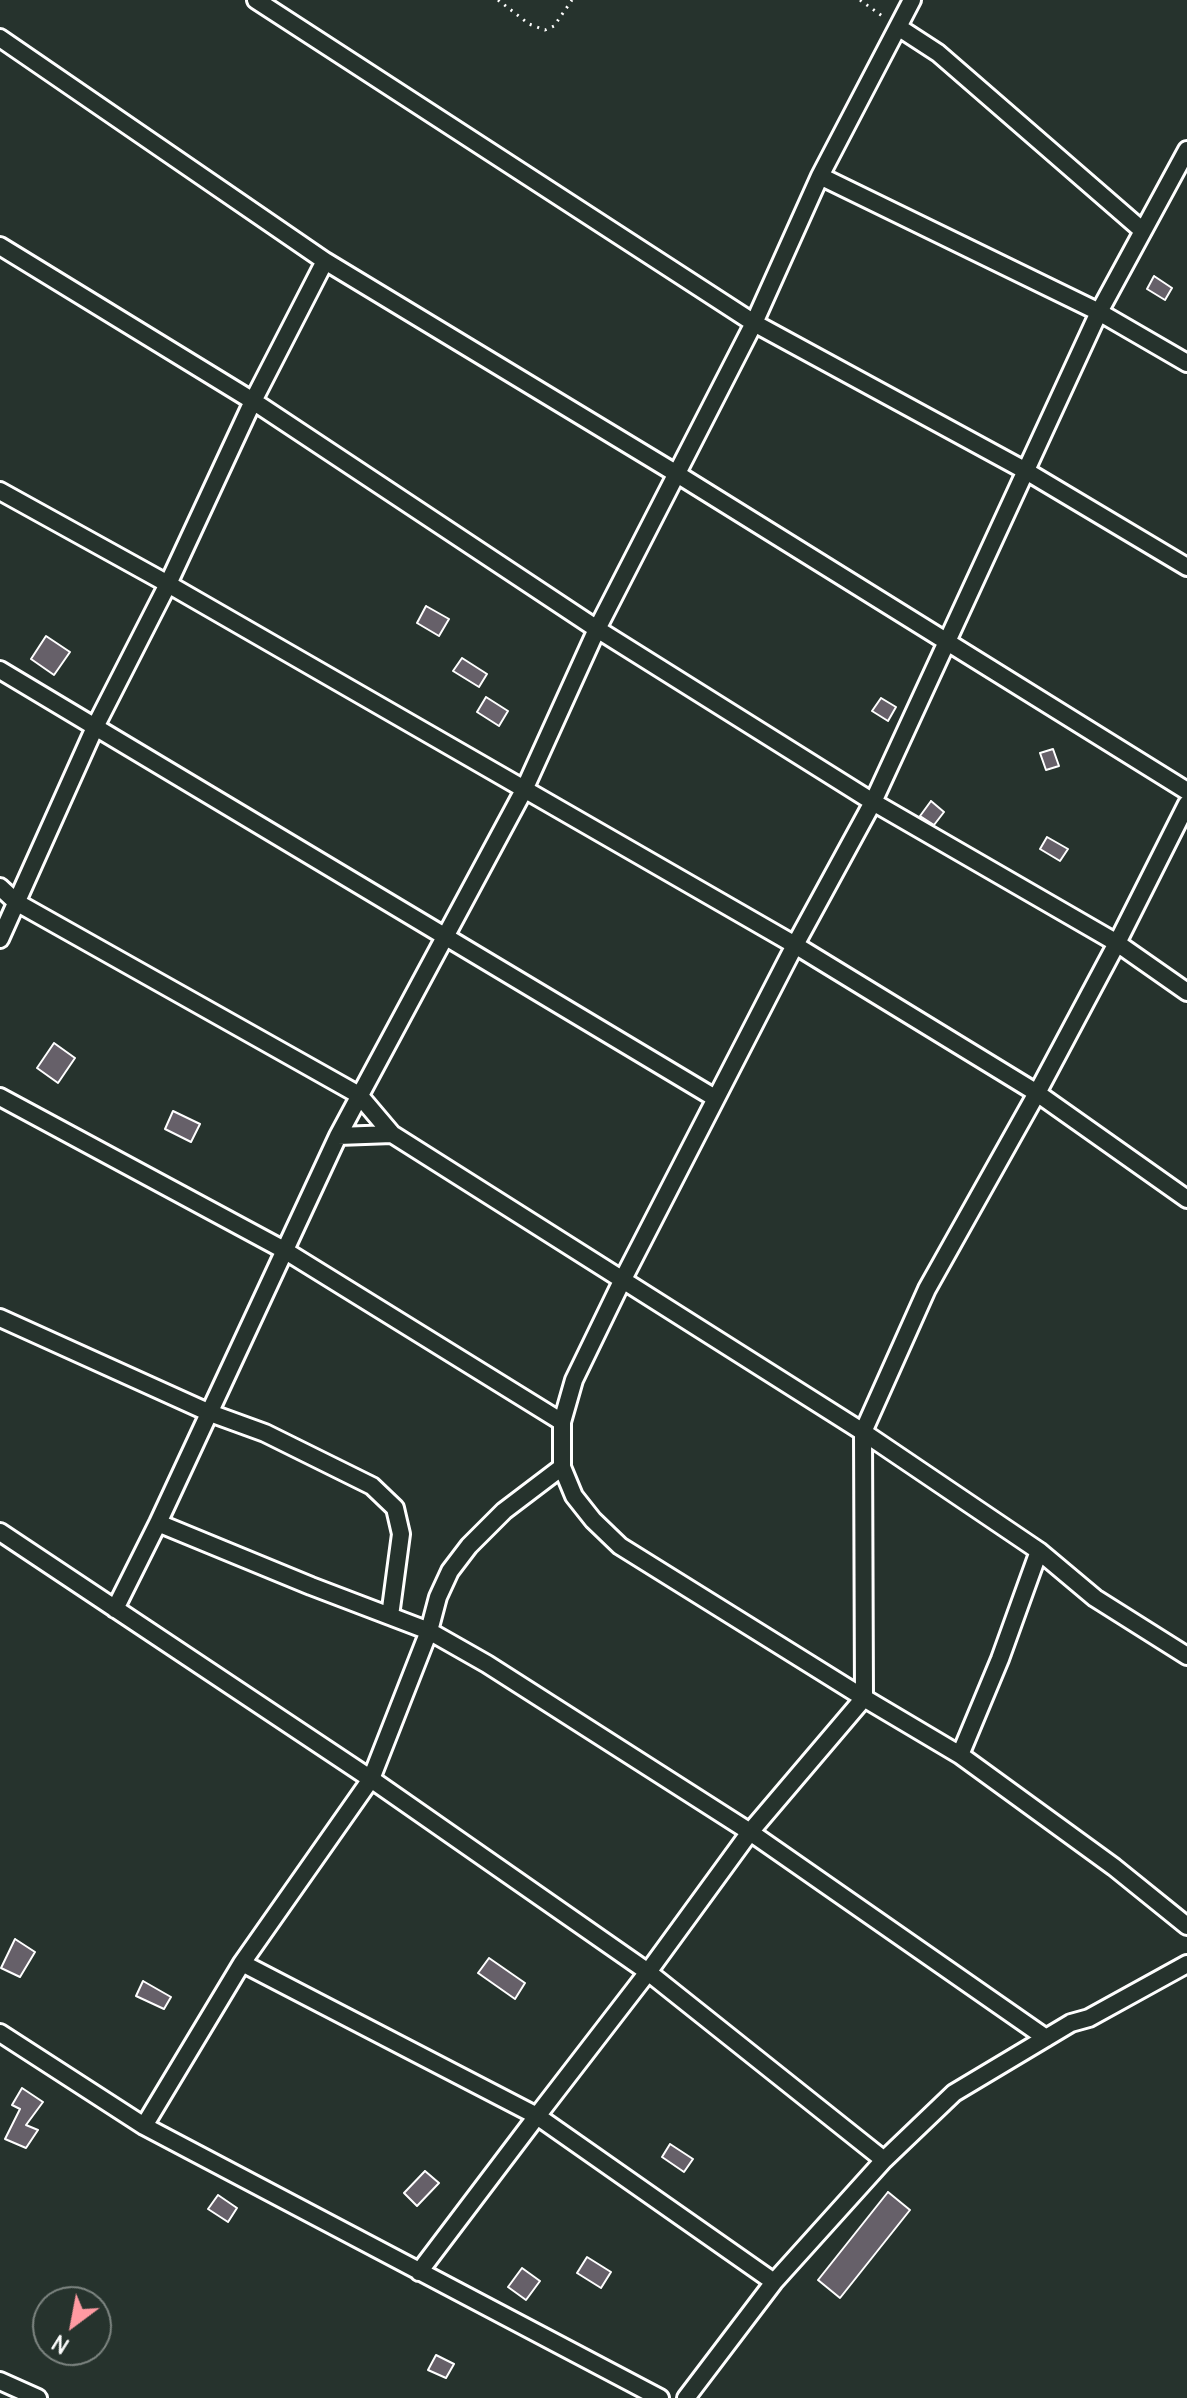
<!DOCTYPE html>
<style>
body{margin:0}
#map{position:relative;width:1187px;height:2398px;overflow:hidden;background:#26332d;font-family:Delius,sans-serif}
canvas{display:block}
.north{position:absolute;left:32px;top:2286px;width:80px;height:80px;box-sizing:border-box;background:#26332d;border:2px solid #7d8581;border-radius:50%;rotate:212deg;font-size:22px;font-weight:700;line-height:32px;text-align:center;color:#fff}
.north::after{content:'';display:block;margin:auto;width:28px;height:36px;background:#ff9aa2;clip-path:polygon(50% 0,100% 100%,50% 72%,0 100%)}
</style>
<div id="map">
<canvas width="1187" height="2398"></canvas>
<div class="north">N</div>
</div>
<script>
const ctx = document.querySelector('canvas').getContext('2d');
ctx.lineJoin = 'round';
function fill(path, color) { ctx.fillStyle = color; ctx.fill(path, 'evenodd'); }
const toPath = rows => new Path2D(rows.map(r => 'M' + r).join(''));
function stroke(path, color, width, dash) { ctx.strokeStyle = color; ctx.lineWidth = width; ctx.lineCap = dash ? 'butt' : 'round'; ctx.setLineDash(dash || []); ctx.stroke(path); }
const building = toPath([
 [1154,276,1172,288,1165,300,1147,289,1154,276],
 [426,606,449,619,439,636,417,623,426,606],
 [46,636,70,652,54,675,31,659,46,636],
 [462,658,487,674,479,687,453,671,462,658],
 [486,697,508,711,499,726,477,712,486,697],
 [881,698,896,707,888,721,872,711,881,698],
 [1053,749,1059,766,1046,770,1040,753,1053,749],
 [931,801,944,812,934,825,920,816,931,801],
 [1047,837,1068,849,1060,861,1040,849,1047,837],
 [54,1043,75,1058,58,1083,37,1068,54,1043],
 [173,1111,200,1124,191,1142,165,1129,173,1111],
 [15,1939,35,1952,20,1977,1,1968,15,1939],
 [489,1958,525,1983,515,1999,478,1973,489,1958],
 [143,1981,171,1997,164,2009,136,1996,143,1981],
 [22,2088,43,2102,26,2125,38,2130,26,2148,5,2139,20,2109,12,2105,22,2088],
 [670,2144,693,2159,684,2172,662,2157,670,2144],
 [425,2171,439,2183,417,2206,404,2193,425,2171],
 [888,2192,910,2210,840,2298,818,2280,888,2192],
 [218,2195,237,2208,228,2222,208,2209,218,2195],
 [587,2257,611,2272,601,2288,577,2273,587,2257],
 [522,2268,540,2281,526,2300,508,2287,522,2268],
 [436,2355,454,2364,446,2378,428,2370,436,2355]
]);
const path = toPath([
 [498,0,529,24,545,30,554,26,572,0],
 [860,0,885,18]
]);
const street = toPath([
 [256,0,754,323,1026,471,1187,567],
 [898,27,938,53,1143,231],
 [0,38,325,261,677,474,1187,791],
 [820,176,1099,312,1187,363],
 [0,246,253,401,597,629,873,802,1117,943,1187,992],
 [0,491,168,584,795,945,1037,1093,927,1289,863,1432,392,1134,359,1095,16,902,0,887],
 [0,670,715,1098],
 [1187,804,1117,943,1037,1093,1187,1199],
 [0,939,96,725,168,584,253,401,325,261],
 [0,1097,284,1250,562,1422],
 [338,1136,392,1134],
 [0,1318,210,1413,265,1433,372,1486,395,1508,401,1534,390,1616],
 [562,1467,504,1511,469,1546,450,1571,438,1597,429,1631,371,1779,242,1963,144,2126,660,2398],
 [158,1523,311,1586,429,1631,487,1664,750,1832,1046,2038],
 [0,1532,371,1779,648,1972,884,2160],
 [115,1609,158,1523,338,1136,524,790,597,629,754,323,820,176,912,0],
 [864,1698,620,1546,593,1520,574,1496,562,1467,562,1422,574,1380,623,1279,795,945,873,802,1099,312,1187,150],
 [864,1698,863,1432,1039,1551,1095,1598,1187,1656],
 [960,1755,1000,1659,1039,1551],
 [242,1963,537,2116,648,1972,750,1832,864,1698,960,1755,1114,1867,1187,1926],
 [0,2033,144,2126],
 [419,2272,537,2116,774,2282],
 [0,2381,38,2398],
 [686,2398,774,2282,884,2160,954,2093,1071,2023,1089,2018,1187,1964]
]);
fill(building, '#666069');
stroke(building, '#fff', 2);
stroke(street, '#fff', 22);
stroke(path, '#fff', 3, [2, 6]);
stroke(street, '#26332d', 16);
</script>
